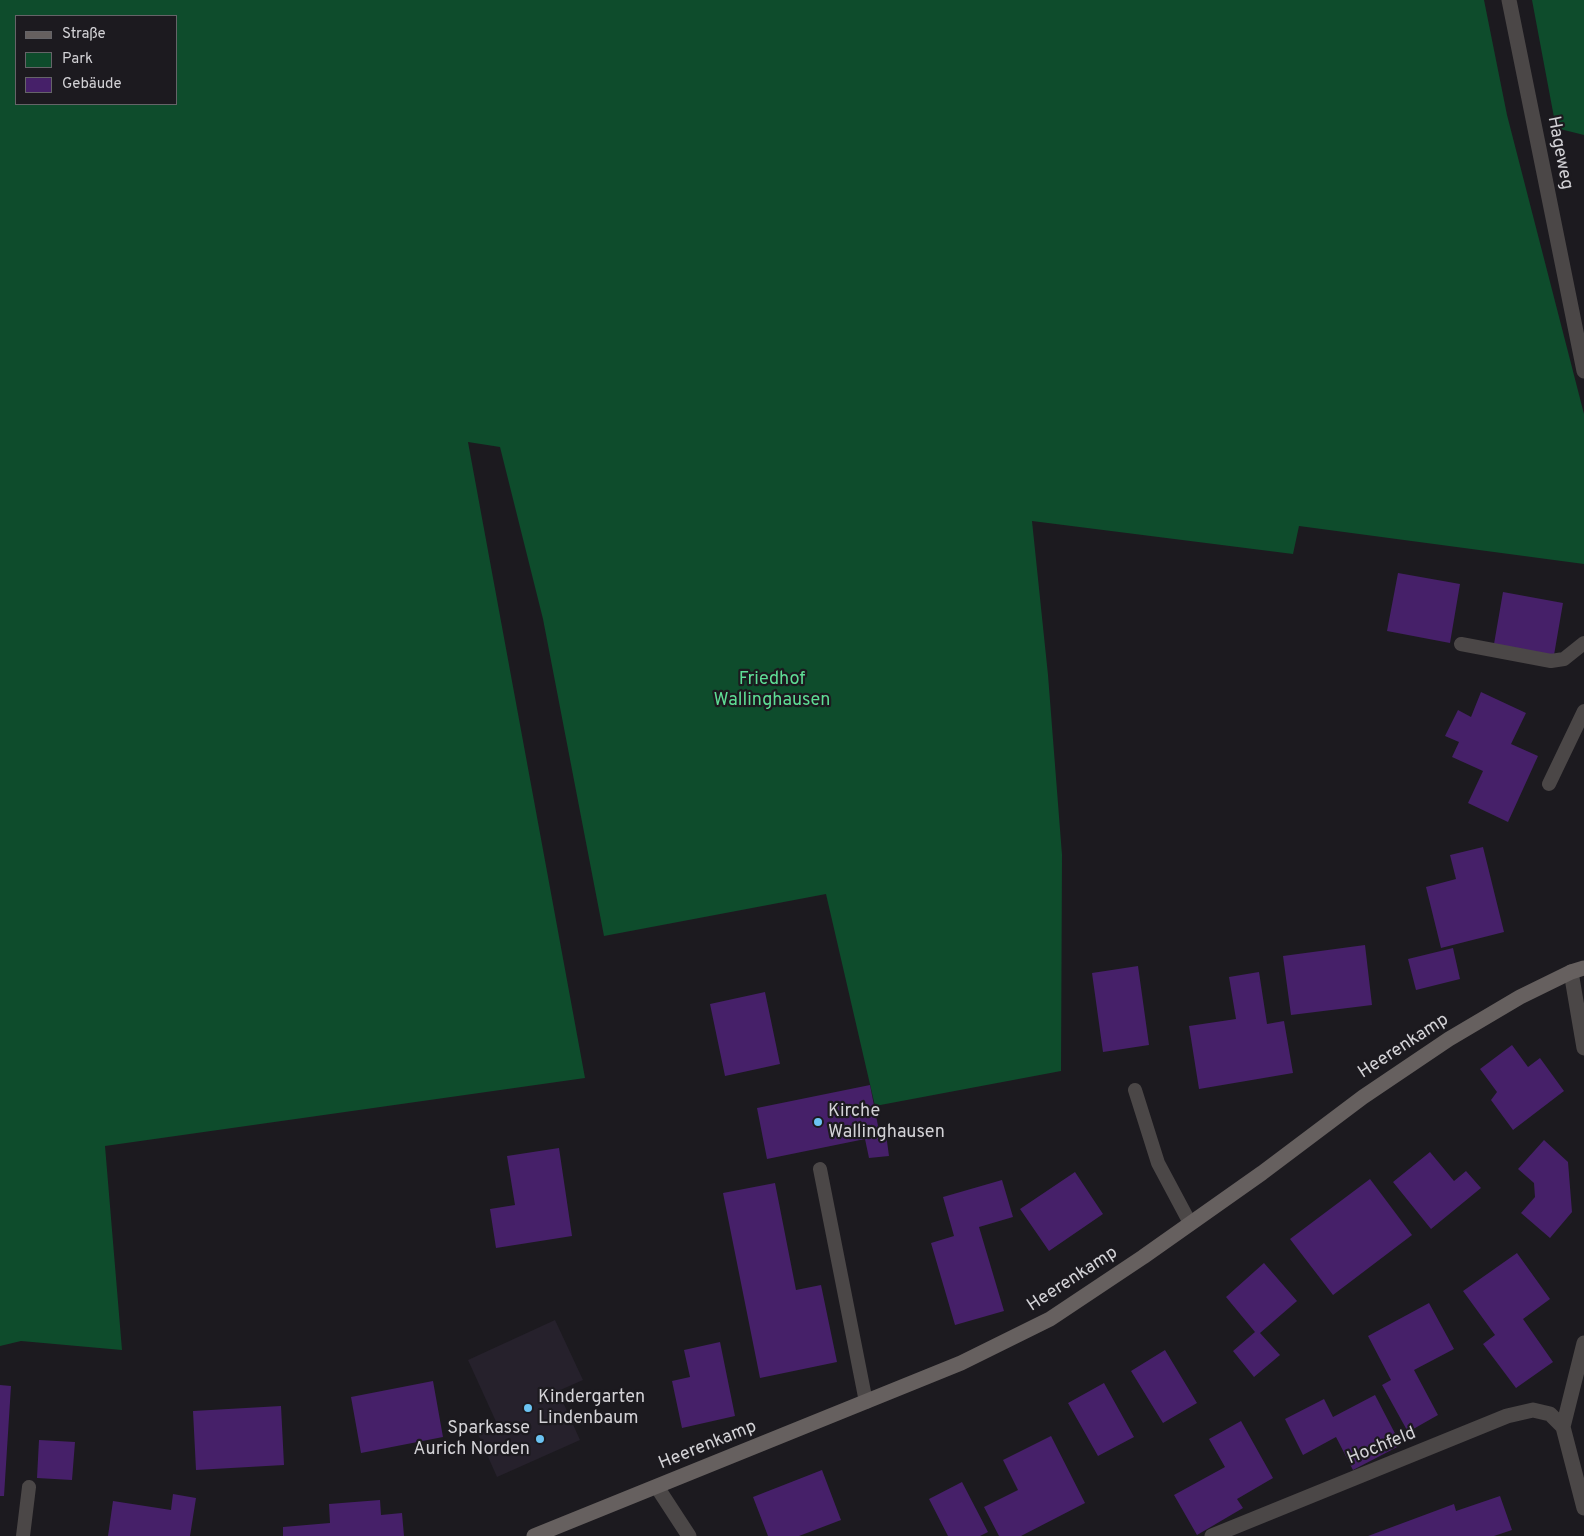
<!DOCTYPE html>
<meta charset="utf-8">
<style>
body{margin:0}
#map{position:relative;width:1584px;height:1536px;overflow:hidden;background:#1c1a1f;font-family:Overpass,sans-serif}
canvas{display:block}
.legend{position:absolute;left:15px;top:15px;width:162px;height:90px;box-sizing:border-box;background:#1c1a1f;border:1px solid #656468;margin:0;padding:6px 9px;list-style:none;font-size:15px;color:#d3d2d6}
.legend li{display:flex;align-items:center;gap:10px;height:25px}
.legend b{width:25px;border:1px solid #656468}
</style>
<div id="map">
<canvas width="1584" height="1536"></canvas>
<ul class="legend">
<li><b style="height:6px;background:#66605f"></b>Straße</li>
<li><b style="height:14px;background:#0e4c2c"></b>Park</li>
<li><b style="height:14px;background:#462069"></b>Gebäude</li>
</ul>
</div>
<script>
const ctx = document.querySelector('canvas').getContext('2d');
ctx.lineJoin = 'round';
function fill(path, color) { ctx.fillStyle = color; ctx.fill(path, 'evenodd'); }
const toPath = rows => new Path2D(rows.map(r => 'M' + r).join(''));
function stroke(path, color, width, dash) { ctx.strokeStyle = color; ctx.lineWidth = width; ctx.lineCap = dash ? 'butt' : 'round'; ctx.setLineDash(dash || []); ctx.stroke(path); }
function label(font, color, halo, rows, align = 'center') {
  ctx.font = font + ' Overpass,sans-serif'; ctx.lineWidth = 4.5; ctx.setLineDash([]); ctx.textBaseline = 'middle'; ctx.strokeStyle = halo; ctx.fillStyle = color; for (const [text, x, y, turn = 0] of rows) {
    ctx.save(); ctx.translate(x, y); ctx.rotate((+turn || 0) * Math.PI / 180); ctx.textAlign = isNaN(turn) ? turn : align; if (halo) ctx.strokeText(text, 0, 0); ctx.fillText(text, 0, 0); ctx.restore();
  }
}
const built = toPath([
 [555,1320,583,1380,558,1391,580,1440,497,1477,478,1434,498,1426,468,1360]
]);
const green = toPath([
 [0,0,1484,0,1507,115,1584,414,1584,564,1299,526,1293,554,1032,521,1048,675,1062,855,1061,1071,875,1106,826,894,604,936,543,619,500,447,468,442,585,1078,105,1146,122,1350,21,1341,0,1346],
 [16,16,176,16,176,104,16,104],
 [1532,0,1584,0,1584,135,1556,128]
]);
const building = toPath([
 [1398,573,1460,584,1450,643,1387,631],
 [1503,592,1563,603,1554,655,1494,644],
 [1481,692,1526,713,1511,744,1538,756,1508,822,1468,803,1483,771,1452,757,1459,742,1445,736,1458,710,1471,717],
 [1483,847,1504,932,1441,948,1426,887,1456,879,1450,855],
 [1365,945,1372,1005,1291,1015,1283,956],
 [1453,948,1460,979,1416,990,1408,959],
 [1138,966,1149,1045,1103,1052,1092,973],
 [1259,972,1267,1024,1284,1021,1293,1073,1199,1089,1189,1026,1236,1019,1229,977],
 [765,992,780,1064,725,1076,710,1004],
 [1512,1045,1528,1067,1540,1058,1564,1091,1513,1130,1491,1100,1497,1092,1480,1069],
 [870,1085,880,1136,886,1134,889,1156,869,1158,865,1139,767,1159,757,1108],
 [1544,1140,1568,1162,1572,1212,1550,1238,1521,1213,1535,1197,1534,1183,1518,1169],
 [559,1148,572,1236,496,1248,490,1209,515,1205,507,1156],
 [1430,1152,1454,1181,1466,1171,1481,1188,1431,1229,1393,1182],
 [1075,1172,1103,1214,1049,1251,1020,1209],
 [1370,1179,1412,1235,1333,1295,1290,1239],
 [1002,1180,1013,1217,979,1227,1004,1311,955,1325,931,1243,954,1236,943,1197],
 [775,1183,796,1290,821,1285,837,1362,760,1378,723,1193],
 [1517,1253,1550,1299,1523,1319,1553,1362,1516,1388,1483,1344,1495,1335,1463,1291],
 [1264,1263,1297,1301,1260,1333,1280,1355,1254,1377,1233,1351,1255,1332,1226,1297],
 [1429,1303,1454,1349,1414,1370,1438,1415,1408,1432,1382,1385,1391,1380,1368,1336],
 [720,1342,735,1416,682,1428,672,1381,690,1377,684,1350],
 [1165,1350,1197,1403,1163,1423,1131,1371],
 [433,1381,443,1437,361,1453,351,1397],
 [1104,1383,1134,1437,1098,1456,1068,1403],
 [0,1385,11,1386,4,1496,0,1496],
 [1375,1395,1401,1445,1353,1470,1336,1437,1303,1455,1285,1419,1324,1399,1333,1417],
 [281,1406,284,1465,196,1470,193,1411],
 [1241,1421,1273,1478,1237,1499,1243,1508,1197,1535,1174,1495,1225,1467,1209,1439],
 [1051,1436,1085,1503,1021,1536,999,1536,984,1507,1018,1490,1003,1460],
 [39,1440,75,1442,72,1480,37,1478],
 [822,1470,841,1520,799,1536,768,1536,753,1497],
 [962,1482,988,1532,980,1536,948,1536,929,1499],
 [173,1494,196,1498,190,1536,108,1536,113,1501,171,1510],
 [1500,1496,1512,1530,1494,1536,1368,1536,1454,1504,1456,1511],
 [380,1500,381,1515,402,1513,404,1536,283,1536,283,1527,330,1523,329,1504]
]);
const lane = toPath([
 [1461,644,1551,661,1564,659,1584,643],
 [1549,784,1584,711],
 [1135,1090,1158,1163,1190,1223],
 [820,1169,866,1402],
 [23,1536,29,1487]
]);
const street = toPath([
 [1509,0,1584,371],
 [1571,972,1584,1048],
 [1584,1343,1563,1427,1584,1508],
 [657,1487,689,1536],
 [1212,1536,1507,1416,1533,1410,1550,1414,1563,1427]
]);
const secondary = toPath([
 [534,1536,961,1363,1050,1319,1143,1257,1262,1173,1363,1097,1449,1039,1520,997,1571,972,1584,968]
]);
const markers = [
 [818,1122,5,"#6bc3f2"],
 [528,1408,5,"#6bc3f2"],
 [540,1439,5,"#6bc3f2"]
];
const streetNames = [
 ["Hageweg",1559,153,79],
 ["Heerenkamp",1404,1047,-33],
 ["Heerenkamp",1073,1280,-33],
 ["Heerenkamp",708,1446,-22],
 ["Hochfeld",1382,1447,-22]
];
const parkNames = [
 ["Friedhof",772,680],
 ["Wallinghausen",772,701]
];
const poiNames = [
 ["Kirche",828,1112],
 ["Wallinghausen",828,1133],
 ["Kindergarten",538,1398],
 ["Lindenbaum",538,1419],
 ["Sparkasse",530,1429,"right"],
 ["Aurich Norden",530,1450,"right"]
];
fill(built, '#26212c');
fill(green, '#0e4c2c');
fill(building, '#462069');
stroke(lane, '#4b4747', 14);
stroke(street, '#4b4747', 15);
stroke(secondary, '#66605f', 15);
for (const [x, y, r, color] of markers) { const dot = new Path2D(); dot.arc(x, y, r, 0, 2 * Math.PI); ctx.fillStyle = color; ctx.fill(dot); stroke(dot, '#1c1a1f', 2); }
label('18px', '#d3d2d6', '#1c1a1f', streetNames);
label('18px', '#5edd95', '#1c1a1f', parkNames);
label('18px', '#d3d2d6', '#1c1a1f', poiNames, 'left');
</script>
